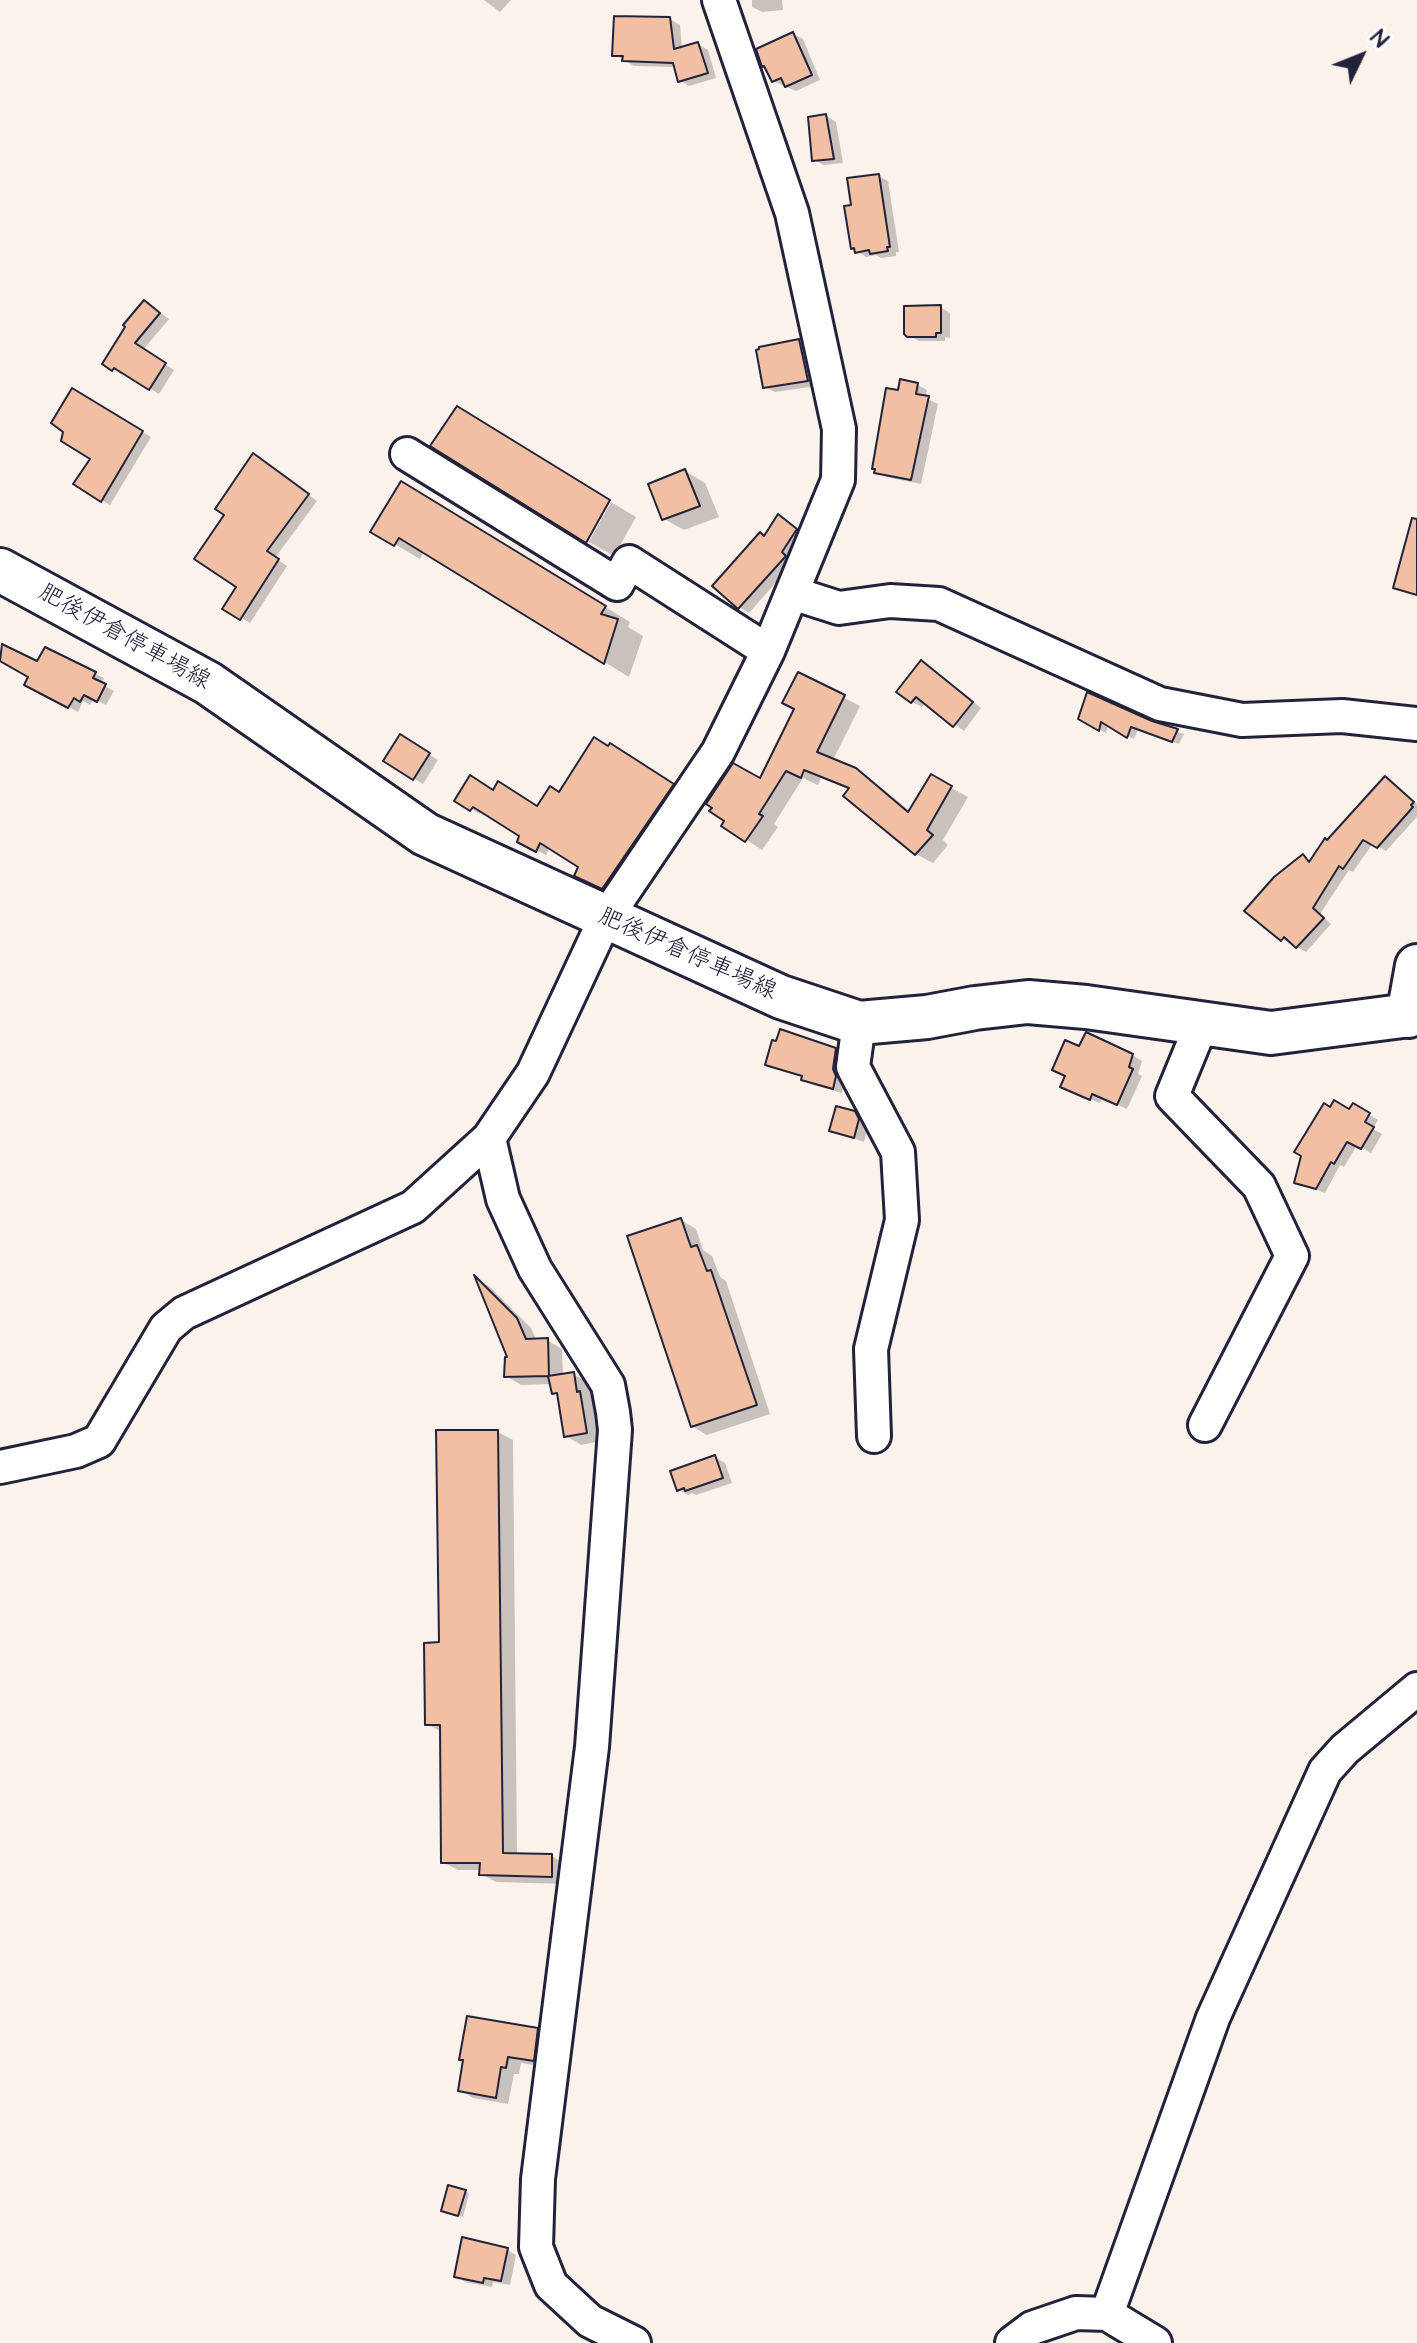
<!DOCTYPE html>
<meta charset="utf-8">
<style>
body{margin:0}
#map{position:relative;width:1417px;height:2343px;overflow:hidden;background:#fcf2ec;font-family:"Architects Daughter",sans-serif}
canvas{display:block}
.north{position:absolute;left:1321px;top:16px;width:80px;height:80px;-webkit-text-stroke:6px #fff;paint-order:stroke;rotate:47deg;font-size:22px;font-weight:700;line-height:32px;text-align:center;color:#22223b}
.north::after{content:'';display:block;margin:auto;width:28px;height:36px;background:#22223b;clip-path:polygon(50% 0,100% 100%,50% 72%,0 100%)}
</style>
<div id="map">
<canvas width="1417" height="2343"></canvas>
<div class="north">N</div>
</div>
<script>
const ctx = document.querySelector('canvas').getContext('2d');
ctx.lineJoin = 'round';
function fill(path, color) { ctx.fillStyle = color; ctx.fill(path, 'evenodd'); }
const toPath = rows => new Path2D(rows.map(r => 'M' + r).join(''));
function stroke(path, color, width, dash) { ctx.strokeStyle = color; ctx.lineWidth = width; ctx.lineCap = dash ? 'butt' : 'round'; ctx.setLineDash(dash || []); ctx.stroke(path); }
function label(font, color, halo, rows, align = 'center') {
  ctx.font = font + ' "Architects Daughter","Klee One",sans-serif'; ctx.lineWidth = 6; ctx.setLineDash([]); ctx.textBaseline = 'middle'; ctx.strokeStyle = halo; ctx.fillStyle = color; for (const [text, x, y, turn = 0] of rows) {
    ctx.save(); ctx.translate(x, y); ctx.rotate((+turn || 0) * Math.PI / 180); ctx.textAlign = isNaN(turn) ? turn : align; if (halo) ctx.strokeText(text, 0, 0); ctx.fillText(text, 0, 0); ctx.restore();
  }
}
const shadow = toPath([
 [484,0,511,0,500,12],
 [752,0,782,0,783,10,762,12,752,7],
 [670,19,680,25,682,49,698,44,708,50,716,78,689,86,680,80,676,67,634,66,614,54],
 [793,34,803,39,820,80,796,91,773,81],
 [826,116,836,122,843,163,824,165,814,160],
 [878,176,888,181,899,252,896,252,896,256,881,258,876,255,866,257,853,248,853,207],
 [145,302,169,319,143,350,174,370,159,394,124,372,122,375,113,369],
 [940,307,950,313,950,338,945,337,945,341,919,341,908,335],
 [799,341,809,347,817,386,775,392,765,387],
 [918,385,927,390,925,398,938,404,921,484,886,477,876,472,899,393],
 [73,391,151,437,110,505,76,484,93,458],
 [263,461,317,501,275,558,287,566,250,623,225,608,238,586],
 [685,471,705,483,719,517,684,530,664,519],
 [427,498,630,622,628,627,643,636,629,677,424,552,420,559,373,531],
 [611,502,636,517,614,556,589,542],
 [788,523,806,535,794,562,749,613,739,607],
 [3,647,38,664,46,649,104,678,101,684,114,691,106,705,93,698,90,705,83,701,78,712,27,684,31,676,0,659],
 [931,668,981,708,964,731,925,702,922,707,912,702],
 [799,675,860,706,833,760,872,780,911,812,931,777,968,797,943,840,948,845,933,863,916,854,846,796,850,790,821,778,818,785,803,778,774,824,778,827,762,850,724,825,760,781,796,709],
 [1080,718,1151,723,1184,734,1179,744,1138,729,1134,739,1108,724,1106,733],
 [410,742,438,760,423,784,386,760],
 [609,749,620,750,681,790,612,892,586,880,581,866,550,847,546,855,528,846,522,836,482,810,480,814,457,800,494,793,538,809,560,794],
 [1385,778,1417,804,1417,817,1386,851,1373,843,1353,872,1349,870,1320,914,1331,924,1306,952,1282,939,1303,857,1311,862],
 [1080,1048,1132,1055,1142,1061,1138,1074,1142,1076,1127,1109,1102,1098,1100,1103,1072,1092],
 [836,1050,845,1055,845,1082,842,1093,813,1085,804,1077,768,1064],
 [1354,1105,1378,1120,1373,1129,1382,1134,1371,1153,1357,1145,1344,1167,1340,1165,1325,1193,1296,1182],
 [854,1113,864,1119,868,1126,864,1142,831,1130],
 [681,1220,696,1229,703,1250,712,1256,720,1277,726,1281,770,1414,707,1435,692,1426],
 [478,1280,489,1286,531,1328,537,1341,547,1340,562,1349,563,1375,573,1374,588,1382,601,1441,581,1445,566,1436,559,1396,554,1393,552,1384,521,1385,506,1376,510,1359],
 [498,1432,513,1440,517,1855,552,1856,566,1865,566,1884,496,1882,481,1874,481,1870,458,1870,443,1862,442,1732,427,1724],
 [715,1457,725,1463,732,1483,696,1495,692,1493,688,1495,678,1489],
 [537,2030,550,2038,546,2067,521,2063,519,2074,514,2074,508,2104,473,2098,460,2090],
 [465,2191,469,2194,463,2217,447,2213],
 [507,2250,516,2255,510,2285,493,2282,492,2287,465,2282,456,2276]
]);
const building = toPath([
 [614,16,670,17,674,49,698,42,708,73,678,82,673,63,622,61,623,56,612,56,614,16],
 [793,32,812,75,785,87,781,78,772,82,764,66,762,67,756,49,793,32],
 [826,114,834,159,812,161,808,117,826,114],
 [879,174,890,247,887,247,888,251,870,254,869,250,855,253,854,248,851,249,844,206,851,205,847,178,879,174],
 [144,300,160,313,135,343,166,363,149,390,114,368,112,371,102,364,125,327,123,325,144,300],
 [941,305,941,333,936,333,936,337,907,337,904,334,904,306,941,305],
 [799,339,808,381,763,388,756,350,759,349,759,347,799,339],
 [900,379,918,383,916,394,929,396,911,480,874,473,875,469,872,469,886,388,898,390,900,379],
 [72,388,143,431,101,502,73,484,90,459,61,441,63,432,51,423,72,388],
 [457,406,610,500,586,543,430,446,457,406],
 [253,453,309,494,267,551,279,559,240,620,222,609,236,587,194,559,224,515,215,509,253,453],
 [685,469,700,506,662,520,648,484,685,469],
 [401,481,606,606,601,614,618,619,604,664,399,538,394,546,370,532,401,481],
 [778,514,797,529,782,552,786,556,738,609,712,586,760,532,764,536,778,514],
 [1412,518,1417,519,1417,595,1393,588,1412,518],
 [2,644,37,661,45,647,96,672,93,678,106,684,97,702,84,695,80,702,74,698,68,708,24,685,28,677,0,661,2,644],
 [921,660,973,702,953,727,916,697,911,703,896,692,921,660],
 [798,672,845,695,817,752,856,768,908,812,931,774,952,786,927,830,933,835,915,855,843,796,849,788,804,770,801,778,786,771,759,814,763,816,745,842,721,826,724,821,709,811,712,808,706,804,733,763,760,778,794,709,782,703,798,672],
 [1087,692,1152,721,1178,729,1172,742,1131,727,1127,738,1101,722,1099,731,1078,719,1087,692],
 [400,734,430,753,413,780,383,761,400,734],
 [594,737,608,746,610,743,674,784,602,889,574,876,578,867,540,843,536,852,517,842,519,836,473,807,470,811,454,801,470,775,493,790,498,781,537,806,550,786,559,792,594,737],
 [1385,776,1414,802,1411,805,1413,807,1377,848,1363,840,1343,869,1339,866,1313,908,1324,918,1296,948,1284,937,1281,941,1244,911,1274,877,1303,854,1309,862,1325,838,1327,840,1385,776],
 [780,1029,836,1048,833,1069,836,1076,833,1089,801,1080,802,1076,765,1065,772,1040,776,1041,780,1029],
 [1086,1032,1133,1054,1129,1067,1133,1069,1117,1105,1092,1094,1090,1100,1060,1087,1065,1076,1052,1070,1065,1040,1079,1046,1086,1032],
 [1334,1100,1349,1109,1353,1103,1370,1113,1365,1122,1374,1127,1361,1149,1347,1142,1334,1164,1331,1162,1316,1189,1294,1183,1301,1156,1294,1152,1324,1103,1330,1107,1334,1100],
 [836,1106,855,1111,859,1119,854,1138,829,1131,836,1106],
 [681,1218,691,1247,697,1245,707,1271,711,1270,757,1405,691,1427,627,1236,681,1218],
 [474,1275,517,1318,526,1339,548,1338,549,1376,504,1377,505,1357,507,1357,474,1275],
 [574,1372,577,1392,580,1391,587,1433,564,1437,557,1393,552,1394,548,1376,574,1372],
 [436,1430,498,1430,503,1853,552,1854,552,1877,479,1875,480,1863,441,1863,440,1725,425,1725,424,1643,439,1642,436,1430],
 [715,1455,723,1478,685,1491,684,1488,677,1491,670,1471,715,1455],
 [467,2016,538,2028,534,2061,508,2057,506,2068,501,2067,496,2098,458,2091,463,2060,459,2060,467,2016],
 [448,2185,466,2190,458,2216,441,2211,448,2185],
 [462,2237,508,2248,501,2281,484,2278,483,2283,454,2277,462,2237]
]);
const minor = toPath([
 [407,454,617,584,629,562,768,651],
 [792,593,839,608,890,601,939,604,1160,704,1242,720,1342,716,1417,724],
 [859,1023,853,1067,898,1152,902,1220,871,1349,874,1436],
 [1202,1023,1172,1096,1259,1186,1292,1256,1205,1425],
 [489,1138,503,1199,535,1269,608,1385,613,1412,615,1430,592,1747,538,2179,536,2247,551,2285,590,2321,634,2343],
 [0,1467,76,1451,99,1441,166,1328,184,1313,413,1207,489,1138,533,1073,605,919,718,752,768,651,838,480,839,429,792,213,719,0],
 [1107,2314,1213,2018,1325,1771,1345,1749,1417,1689],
 [1012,2343,1032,2328,1076,2313,1107,2314,1155,2343]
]);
const major = toPath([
 [0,570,208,683,425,834,781,997,859,1023,927,1017,975,1008,1028,1002,1086,1007,1271,1033,1417,1014],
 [1408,1016,1417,966]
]);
const streetNames = [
 ["肥後伊倉停車場線",124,638,29],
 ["肥後伊倉停車場線",687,955,24]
];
fill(shadow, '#0003');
fill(building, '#f1bfa1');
stroke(building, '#22223b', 2);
stroke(minor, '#22223b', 38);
stroke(major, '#22223b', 48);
stroke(minor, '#fff', 32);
stroke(major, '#fff', 42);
label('24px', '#22223b', '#fff', streetNames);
</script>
